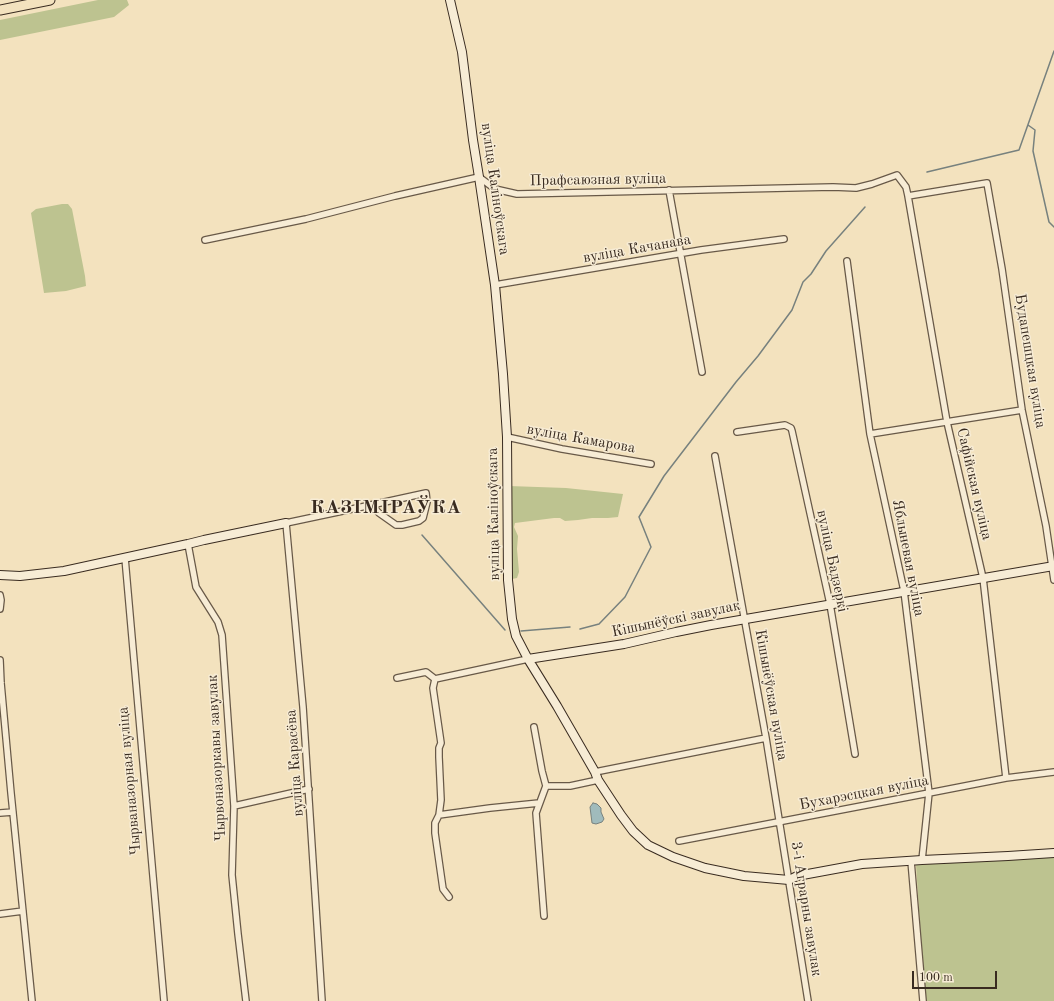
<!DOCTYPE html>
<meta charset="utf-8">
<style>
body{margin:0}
#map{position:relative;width:1054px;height:1001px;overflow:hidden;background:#f3e2be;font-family:"Old Standard TT",serif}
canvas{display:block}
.scale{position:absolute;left:912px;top:971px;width:85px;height:18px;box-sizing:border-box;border:2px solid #392b20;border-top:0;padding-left:5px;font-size:12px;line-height:14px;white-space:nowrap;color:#392b20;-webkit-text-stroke:3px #f7ecd5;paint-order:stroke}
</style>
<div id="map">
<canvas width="1054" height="1001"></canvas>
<div class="scale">100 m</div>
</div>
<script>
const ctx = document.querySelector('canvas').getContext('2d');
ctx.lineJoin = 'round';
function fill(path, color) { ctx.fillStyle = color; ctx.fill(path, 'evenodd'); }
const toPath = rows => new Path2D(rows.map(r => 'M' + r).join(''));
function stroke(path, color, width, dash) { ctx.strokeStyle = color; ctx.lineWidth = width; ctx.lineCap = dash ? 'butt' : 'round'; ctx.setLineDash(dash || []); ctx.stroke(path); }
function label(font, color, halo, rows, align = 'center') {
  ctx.font = font + ' "Old Standard TT",serif'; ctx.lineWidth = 3; ctx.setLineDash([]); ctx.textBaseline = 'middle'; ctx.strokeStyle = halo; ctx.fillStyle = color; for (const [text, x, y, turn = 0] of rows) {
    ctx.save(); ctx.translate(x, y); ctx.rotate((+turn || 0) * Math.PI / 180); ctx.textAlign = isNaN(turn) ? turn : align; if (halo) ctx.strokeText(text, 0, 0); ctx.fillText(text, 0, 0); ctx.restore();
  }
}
const green = toPath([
 [98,0,127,0,129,5,114,17,0,40,0,20],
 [62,204,68,204,72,209,85,276,86,286,66,291,44,293,31,213,36,209],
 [509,486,566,488,623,494,618,517,608,518,592,518,578,520,565,521,560,518,554,518,515,523,514,527,518,536,517,549,519,572,517,578,512,579,510,574],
 [1054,855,1054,1001,925,1001,916,865]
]);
const water = toPath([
 [593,803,597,804,601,808,601,812,604,819,602,822,596,824,592,823,590,807,593,803]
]);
const stream = toPath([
 [1028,125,1035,130,1033,151,1049,222,1054,227],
 [927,172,1019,150,1054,51],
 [422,535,505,630],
 [580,629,599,624,625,597,651,547,639,517,664,476,736,382,758,356,792,310,803,282,811,274,826,251,865,207],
 [521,631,570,627]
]);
const street = toPath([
 [669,190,702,372],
 [908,196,947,422,983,578,1006,778],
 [205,240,306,219,395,196,479,177,495,189,517,194,833,187,856,188,872,184,897,175,906,187,908,196,987,183,1002,269,1022,410,1046,526,1054,580],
 [847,261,870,434,904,591,929,793,922,860],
 [495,285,701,250,784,239],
 [737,432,785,425,791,428,792,431,830,604,855,754],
 [870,434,1022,410],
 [507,437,562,449,651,464],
 [715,456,766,738,808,1001],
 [188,544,196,587,218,622,222,635,234,806,232,875,238,934,246,1001],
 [125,558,164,1001],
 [0,595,1,600,0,609],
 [0,660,1,683,11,793,32,1001],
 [397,678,426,672,435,679,528,659],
 [435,679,433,688,441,743,439,748,439,757,441,800,439,815,435,823,435,833,443,889,449,897],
 [534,727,542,771,546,786,536,813,544,916],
 [595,772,766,738],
 [546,786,570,786,598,780],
 [234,806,309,789],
 [0,813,13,812],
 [439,815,490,808,539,803],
 [679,841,929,793,1006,778,1054,772],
 [911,861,923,1001],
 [0,914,23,911],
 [322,1001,303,707,286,523,371,505,426,493,427,502,423,518,419,521,402,525,396,525,379,513,371,505]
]);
const secondary = toPath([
 [450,0,462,52,473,140,479,177,495,285,503,374,507,437,508,580,512,619,516,636,528,659,557,706,595,772,598,780,621,815,633,831,648,845,673,857,705,868,744,876,789,880,797,876,862,864,922,860,1008,856,1054,853],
 [0,575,20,576,64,571,188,544,204,540,286,523],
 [528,659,624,644,676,632,711,625,1054,566]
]);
const primary = toPath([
 [0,10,50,0]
]);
const streetNames = [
 ["Прафсаюзная вуліца",598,180,-1],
 ["вуліца Каліноўскага",495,189,82],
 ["вуліца Качанава",637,249,-10],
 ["Будапешцкая вуліца",1030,361,81],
 ["вуліца Камарова",581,439,10],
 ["Сафійская вуліца",974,484,77],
 ["вуліца Каліноўскага",494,514,-91],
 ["Яблыневая вуліца",908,558,79],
 ["вуліца Бадзеркі",832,561,78],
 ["Кішынёўскі завулак",676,619,-12],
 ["Кішынёўская вуліца",771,695,80],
 ["Чырвоназоркавы завулак",217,758,-93],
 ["вуліца Карасёва",295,763,-94],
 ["Чырваназорная вуліца",130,781,-95],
 ["Бухарэсцкая вуліца",864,793,-11],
 ["3-і Аграрны завулак",806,909,81]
];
const districtNames = [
 ["КАЗІМІРАЎКА",386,508]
];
fill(green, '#bdc390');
fill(water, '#a0bbbc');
stroke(water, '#77817e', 1);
stroke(stream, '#77817e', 1.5);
stroke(street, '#685948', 8);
stroke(secondary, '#392b20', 10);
stroke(primary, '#392b20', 11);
stroke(street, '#f7ecd5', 5.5);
stroke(secondary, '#f7ecd5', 8);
stroke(primary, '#f3e2be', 9);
label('15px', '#392b20', '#f7ecd5', streetNames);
ctx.letterSpacing = '1px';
label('bold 19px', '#392b20', '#f7ecd5', districtNames);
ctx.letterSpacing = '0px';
</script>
